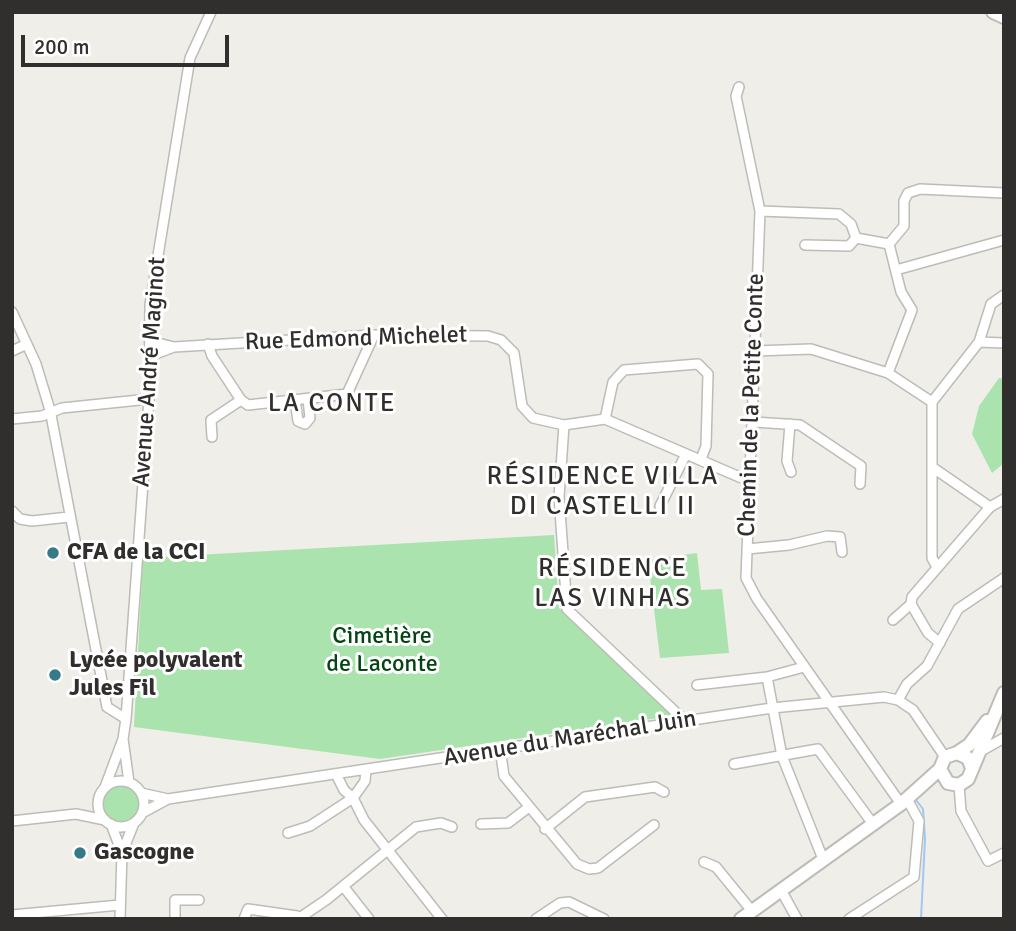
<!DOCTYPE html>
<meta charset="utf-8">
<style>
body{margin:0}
#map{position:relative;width:1016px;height:931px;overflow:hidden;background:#efeee8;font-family:Signika,sans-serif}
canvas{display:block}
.frame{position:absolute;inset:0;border:14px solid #302f2d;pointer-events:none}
.scale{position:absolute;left:21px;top:35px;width:208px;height:32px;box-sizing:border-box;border:4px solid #302f2d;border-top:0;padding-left:9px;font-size:21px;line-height:24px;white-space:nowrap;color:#302f2d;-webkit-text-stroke:5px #fff;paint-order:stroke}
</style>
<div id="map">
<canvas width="1016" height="931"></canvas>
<div class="frame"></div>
<div class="scale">200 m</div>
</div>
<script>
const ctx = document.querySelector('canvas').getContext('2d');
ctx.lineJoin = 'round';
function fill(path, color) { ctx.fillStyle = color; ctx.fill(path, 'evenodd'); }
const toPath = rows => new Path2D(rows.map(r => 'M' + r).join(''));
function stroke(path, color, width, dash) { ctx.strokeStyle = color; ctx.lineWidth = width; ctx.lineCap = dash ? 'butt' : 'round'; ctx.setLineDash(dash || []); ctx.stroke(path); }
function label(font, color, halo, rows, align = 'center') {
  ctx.font = font + ' Signika,sans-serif'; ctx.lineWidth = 6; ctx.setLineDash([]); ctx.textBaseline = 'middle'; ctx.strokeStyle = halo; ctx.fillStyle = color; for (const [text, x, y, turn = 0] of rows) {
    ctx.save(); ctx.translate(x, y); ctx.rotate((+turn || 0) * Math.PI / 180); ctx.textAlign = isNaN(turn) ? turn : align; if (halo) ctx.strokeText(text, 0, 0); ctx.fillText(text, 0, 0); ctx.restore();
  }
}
const green = toPath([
 [999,378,1004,379,1004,463,992,473,972,434,979,406],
 [554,535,559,608,661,700,672,716,380,759,134,727,143,558],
 [697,553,701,590,722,589,729,653,660,658,648,560],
 '103 804a18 18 0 1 1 36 0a18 18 0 1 1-36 0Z'
]);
const stream = toPath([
 [916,800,923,809,925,839,921,919]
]);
const minor = toPath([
 [739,87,736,96,760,211,746,578,757,599,901,804],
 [760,211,839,214,851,224,856,238,889,244,904,226,904,201,908,193,920,189,1004,193],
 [805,245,849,246,856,238],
 [896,270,1004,240],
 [12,312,36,364,50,410,107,707,126,719],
 [150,341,174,347,374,335,488,336,501,340,514,353,522,406,533,418,564,425,605,419,751,482],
 [979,342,991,304,1004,295],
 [208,344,212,356,241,400,248,405,347,394,374,335],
 [12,351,27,344],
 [755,351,811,349,888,373,932,402,932,467,990,507,1004,499],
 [150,356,174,347],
 [888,373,912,310,901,292,889,244],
 [295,400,298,421,305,424,310,418,308,399],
 [932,402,979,342,1004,343],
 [12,419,42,416,62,408,149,399],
 [605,419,613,382,624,370,698,364,708,374,706,446,701,459],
 [754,422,800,425,861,466,860,484],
 [790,424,787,461,791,472],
 [564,425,559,497,567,609,685,721],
 [212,437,211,420,241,400],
 [932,467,932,558,937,567],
 [660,506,686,454],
 [12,511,20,519,32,521,69,517],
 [747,549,789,545,827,536,840,537,842,552],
 [911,604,928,633,940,643],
 [893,620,911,604,912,597,990,507],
 [767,677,782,756,823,859],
 [697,685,767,677,804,667],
 [898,700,907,684,927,666,958,609,1004,578],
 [123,739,129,782],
 [500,748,504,776,577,864,589,869,598,868,654,825],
 [981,751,1004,738],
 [734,764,818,749,873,824],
 [336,774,344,790,353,798,365,781,366,770],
 '98 804a23 23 0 1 1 46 0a23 23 0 1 1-46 0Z',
 [959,785,961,811,988,861,1004,853],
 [105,787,123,739,126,719,149,399,150,305,190,58,211,12],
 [141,793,168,799,772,708,884,697,898,700,913,710,945,757],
 [142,813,168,799],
 [12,821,76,814,105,820],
 [111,824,122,853],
 [481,824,508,823,529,807],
 [545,829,585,797,655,787,664,792],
 [288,833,310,826,353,798,364,820,442,919],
 [704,862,716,867,752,911],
 [343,886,369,919],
 [781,890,797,919],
 [12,915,120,905],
 [120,919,122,853,134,823],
 [175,919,175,900,199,900],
 [244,919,248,909,297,916],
 [298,919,326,900,416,827,441,823,452,827],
 [536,919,560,903,569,902,604,919],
 [849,919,914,877,919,821,907,799]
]);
const major = toPath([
 [993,12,1004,17],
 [957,753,969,745,987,721],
 [972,768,968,758,957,753,945,757,940,769,948,783,959,785,968,779,1004,693],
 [741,919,901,804,940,769]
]);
const markers = [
 [53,553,7,"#347a87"],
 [55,675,7,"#347a87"],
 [80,853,7,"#347a87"]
];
const streetNames = [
 ["Rue Edmond Michelet",356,339,-2],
 ["Avenue André Maginot",150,372,-86],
 ["Chemin de la Petite Conte",752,405,-88],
 ["Avenue du Maréchal Juin",570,739,-9]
];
const poiNames = [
 ["CFA de la CCI",67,553],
 ["Lycée polyvalent",69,661],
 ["Jules Fil",69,689],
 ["Gascogne",94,853]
];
const parkNames = [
 ["Cimetière",382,637],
 ["de Laconte",382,665]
];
const neighbourhoodNames = [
 ["LA CONTE",332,404],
 ["RÉSIDENCE VILLA",603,477],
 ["DI CASTELLI II",603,507],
 ["RÉSIDENCE",613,569],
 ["LAS VINHAS",613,599]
];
fill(green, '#aae3ad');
stroke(stream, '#a0c7f5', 2);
stroke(minor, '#bdbcb7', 12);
stroke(major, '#bdbcb7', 16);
stroke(minor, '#fff', 9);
stroke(major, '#fff', 12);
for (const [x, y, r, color] of markers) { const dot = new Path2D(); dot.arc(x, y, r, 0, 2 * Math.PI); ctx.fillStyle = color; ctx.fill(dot); stroke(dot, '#fff', 2.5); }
label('24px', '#302f2d', '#fff', streetNames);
label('bold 24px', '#302f2d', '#fff', poiNames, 'left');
label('24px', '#044613', '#fff', parkNames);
ctx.letterSpacing = '2px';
label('26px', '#302f2d', '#fff', neighbourhoodNames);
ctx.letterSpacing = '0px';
</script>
